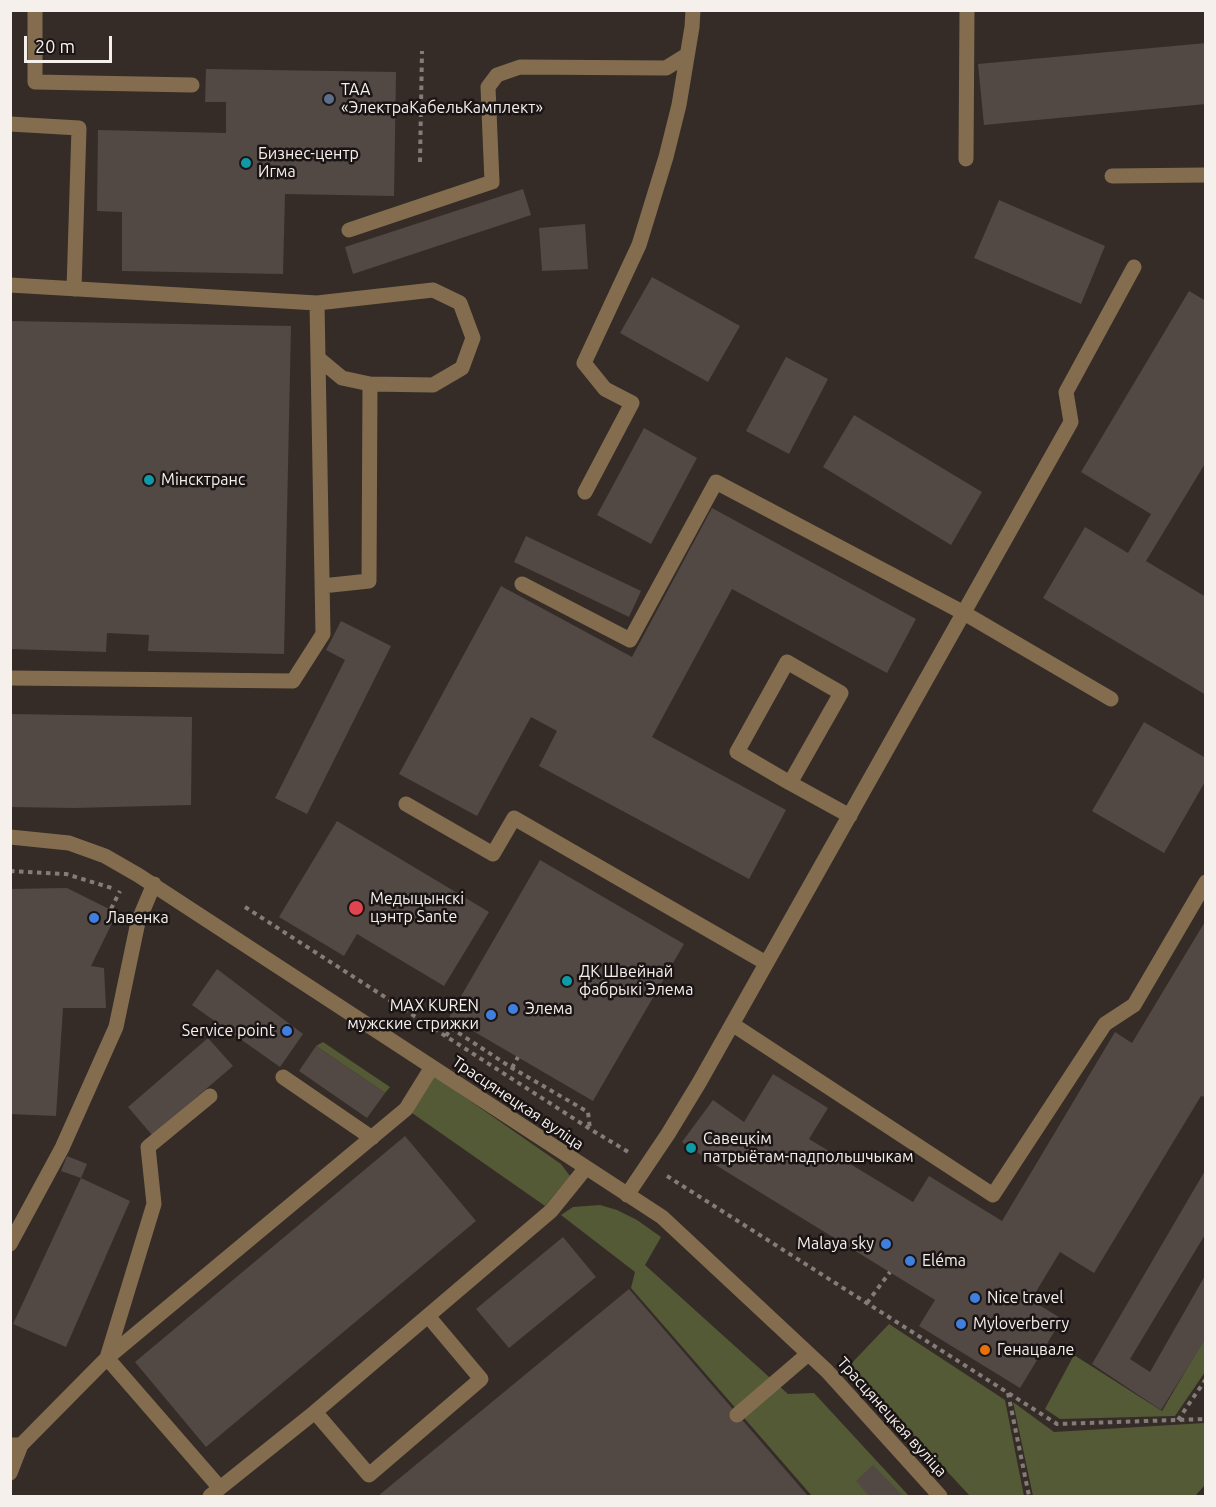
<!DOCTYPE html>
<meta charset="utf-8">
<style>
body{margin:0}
#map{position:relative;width:1216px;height:1507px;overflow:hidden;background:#352c28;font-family:Ubuntu,sans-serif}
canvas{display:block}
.frame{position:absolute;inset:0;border:12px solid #f6f0ed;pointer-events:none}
.scale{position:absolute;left:24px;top:36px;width:88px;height:27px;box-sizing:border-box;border:3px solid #f6f0ed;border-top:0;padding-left:8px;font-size:18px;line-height:21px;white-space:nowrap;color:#f6f0ed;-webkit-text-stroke:4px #1a1514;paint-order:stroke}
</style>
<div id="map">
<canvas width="1216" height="1507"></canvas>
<div class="frame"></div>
<div class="scale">20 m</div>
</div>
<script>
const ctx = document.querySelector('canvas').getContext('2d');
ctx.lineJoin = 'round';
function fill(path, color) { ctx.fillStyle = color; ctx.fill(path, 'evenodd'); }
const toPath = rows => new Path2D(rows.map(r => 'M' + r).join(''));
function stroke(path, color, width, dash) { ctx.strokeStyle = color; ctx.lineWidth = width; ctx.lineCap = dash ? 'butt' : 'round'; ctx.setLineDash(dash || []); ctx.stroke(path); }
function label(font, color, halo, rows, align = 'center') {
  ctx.font = font + ' Ubuntu,sans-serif'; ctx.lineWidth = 5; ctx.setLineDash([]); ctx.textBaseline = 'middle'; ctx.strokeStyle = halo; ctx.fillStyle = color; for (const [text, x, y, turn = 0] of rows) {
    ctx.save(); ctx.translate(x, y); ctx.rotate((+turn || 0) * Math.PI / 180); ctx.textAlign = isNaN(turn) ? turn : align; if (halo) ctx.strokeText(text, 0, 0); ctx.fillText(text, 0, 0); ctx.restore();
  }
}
const green = toPath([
 [323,1042,390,1087,385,1093,316,1046],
 [433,1075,561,1164,570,1176,545,1206,412,1113],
 [600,1205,617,1210,637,1220,661,1237,645,1265,788,1394,814,1393,909,1496,812,1496,631,1288,635,1272,561,1215,573,1207],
 [889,1324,1005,1400,1024,1496,970,1496,849,1366],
 [1205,1338,1205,1372,1175,1416,1060,1419,1045,1409,1074,1355,1162,1411],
 [1013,1402,1054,1432,1205,1423,1205,1485,1195,1496,1033,1496]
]);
const building = toPath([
 [1206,43,1206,104,984,125,978,64],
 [206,69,396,72,394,196,285,194,283,274,122,271,122,212,97,211,98,130,226,133,226,102,205,102],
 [523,189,531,215,353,274,345,247],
 [999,200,1105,246,1081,304,974,258],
 [585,224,588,269,542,271,539,228],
 [652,277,740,326,708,382,620,333],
 [1189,291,1206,301,1206,462,1146,561,1206,597,1206,695,1043,598,1085,527,1128,553,1151,514,1081,472],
 [10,321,291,326,284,654,148,651,149,635,107,633,106,652,10,649],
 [786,357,828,379,789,454,746,431],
 [854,415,982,492,951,545,823,467],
 [644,428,697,458,651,544,597,515],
 [712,508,916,619,887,673,732,589,652,737,786,810,749,879,539,766,557,731,531,717,477,816,399,774,501,586,632,657],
 [526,536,641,591,629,617,514,562],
 [341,621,391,646,307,814,275,798,345,660,326,650],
 [10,714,192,717,191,805,74,808,10,807],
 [1144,722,1206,758,1206,780,1164,853,1092,811],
 [337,821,489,912,444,986,357,934,344,956,279,917],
 [540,860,684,944,593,1101,449,1017],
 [67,888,117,913,91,966,104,968,106,1008,63,1008,56,1116,10,1114,10,889],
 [1206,920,1206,1097,1201,1096,1094,1273,1060,1252,1031,1300,1062,1319,1020,1388,919,1326,935,1300,714,1164,682,1142,713,1100,744,1122,773,1074,828,1108,809,1139,913,1202,929,1176,1002,1221,1115,1032,1132,1043],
 [217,969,303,1034,280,1067,192,1005],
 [208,1038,233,1066,152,1135,128,1107],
 [316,1046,385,1093,367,1118,299,1071],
 [405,1136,476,1221,206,1447,135,1362],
 [67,1156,87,1164,81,1178,61,1171],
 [1206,1169,1206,1233,1130,1359,1150,1372,1206,1274,1206,1338,1161,1410,1092,1364],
 [81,1178,130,1201,66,1347,13,1324],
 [563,1237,596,1277,509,1348,476,1309],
 [629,1289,808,1496,378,1496],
 [873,1465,903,1496,869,1496,856,1481]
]);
const path = toPath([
 [420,162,422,51],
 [10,871,66,874,115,889],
 [245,907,590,1129,630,1153],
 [111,909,120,891],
 [446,1036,451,1028,512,1068,588,1112,590,1129],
 [512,1068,518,1057],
 [667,1176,1057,1424,1206,1419],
 [867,1303,890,1272],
 [1008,1393,1029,1496],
 [1178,1420,1206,1379]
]);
const minor = toPath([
 [35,10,35,82,192,85],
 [10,124,79,128,74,289],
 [966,159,967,10],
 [1112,176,1206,175],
 [349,230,492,182,488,87,497,75,520,67,666,68,687,55],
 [10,285,317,303,323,634,293,681,10,678],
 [317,303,433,290,460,303,473,338,462,368,433,385,370,384,342,378,318,358],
 [585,492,632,403,605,389,584,363,639,245,666,157,679,105,692,27,693,10],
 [522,584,630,640,716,482,964,613,1111,699],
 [322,586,369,581,370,384],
 [790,783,841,693,787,662,737,752,790,783,850,816],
 [406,804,493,854,514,818,766,963],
 [10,837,69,843,105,856,138,875,662,1217,827,1371,940,1496],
 [732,1024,993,1195,1105,1024,1134,1005,1206,882],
 [283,1077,372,1138],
 [627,1195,668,1134,699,1083,1071,422,1066,392,1134,267],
 [10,1244,62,1148,116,1027,138,922,154,884],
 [107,1358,406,1109,432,1067],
 [107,1358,154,1204,148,1147,210,1096],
 [315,1412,369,1475,481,1379,428,1316],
 [737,1415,808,1354],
 [10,1445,21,1445,107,1358,220,1488],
 [10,1473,21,1445],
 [210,1496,315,1412,551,1211,585,1169]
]);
const markers = [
 [329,99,6,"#5c6f8a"],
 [246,163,6,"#0f9aa8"],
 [149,480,6,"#0f9aa8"],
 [356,908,8,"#e0444e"],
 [94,918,6,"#3f7fe0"],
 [567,981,6,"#0f9aa8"],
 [513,1009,6,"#3f7fe0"],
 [491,1015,6,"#3f7fe0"],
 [287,1031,6,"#3f7fe0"],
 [691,1148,6,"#0f9aa8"],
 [886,1244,6,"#3f7fe0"],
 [910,1261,6,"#3f7fe0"],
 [975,1298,6,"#3f7fe0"],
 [961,1324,6,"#3f7fe0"],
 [985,1350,6,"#e8710a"]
];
const poiNames = [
 ["ТАА",341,90],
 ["«ЭлектраКабельКамплект»",341,108],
 ["Бизнес-центр",258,154],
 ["Игма",258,172],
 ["Мінсктранс",161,480],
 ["Медыцынскі",370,899],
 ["цэнтр Sante",370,917],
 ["Лавенка",106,918],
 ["ДК Швейнай",579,972],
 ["фабрыкі Элема",579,990],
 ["MAX KUREN",479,1006,"right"],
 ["мужские стрижки",479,1024,"right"],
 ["Элема",525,1009],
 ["Service point",275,1031,"right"],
 ["Савецкім",703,1139],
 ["патрыётам-падпольшчыкам",703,1157],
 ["Malaya sky",874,1244,"right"],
 ["Eléma",922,1261],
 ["Nice travel",987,1298],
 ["Myloverberry",973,1324],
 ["Генацвале",997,1350]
];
const streetNames = [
 ["Трасцянецкая вуліца",518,1103,34],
 ["Трасцянецкая вуліца",892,1417,48]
];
fill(green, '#545936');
fill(building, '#524844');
stroke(path, '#847c79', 4, [4.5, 4.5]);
stroke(minor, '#836d4e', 15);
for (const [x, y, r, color] of markers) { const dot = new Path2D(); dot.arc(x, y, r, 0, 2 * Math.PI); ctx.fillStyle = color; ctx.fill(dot); stroke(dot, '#1a1514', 2); }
label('16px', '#f6f0ed', '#1a1514', poiNames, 'left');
label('16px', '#f6f0ed', '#1a1514', streetNames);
</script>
